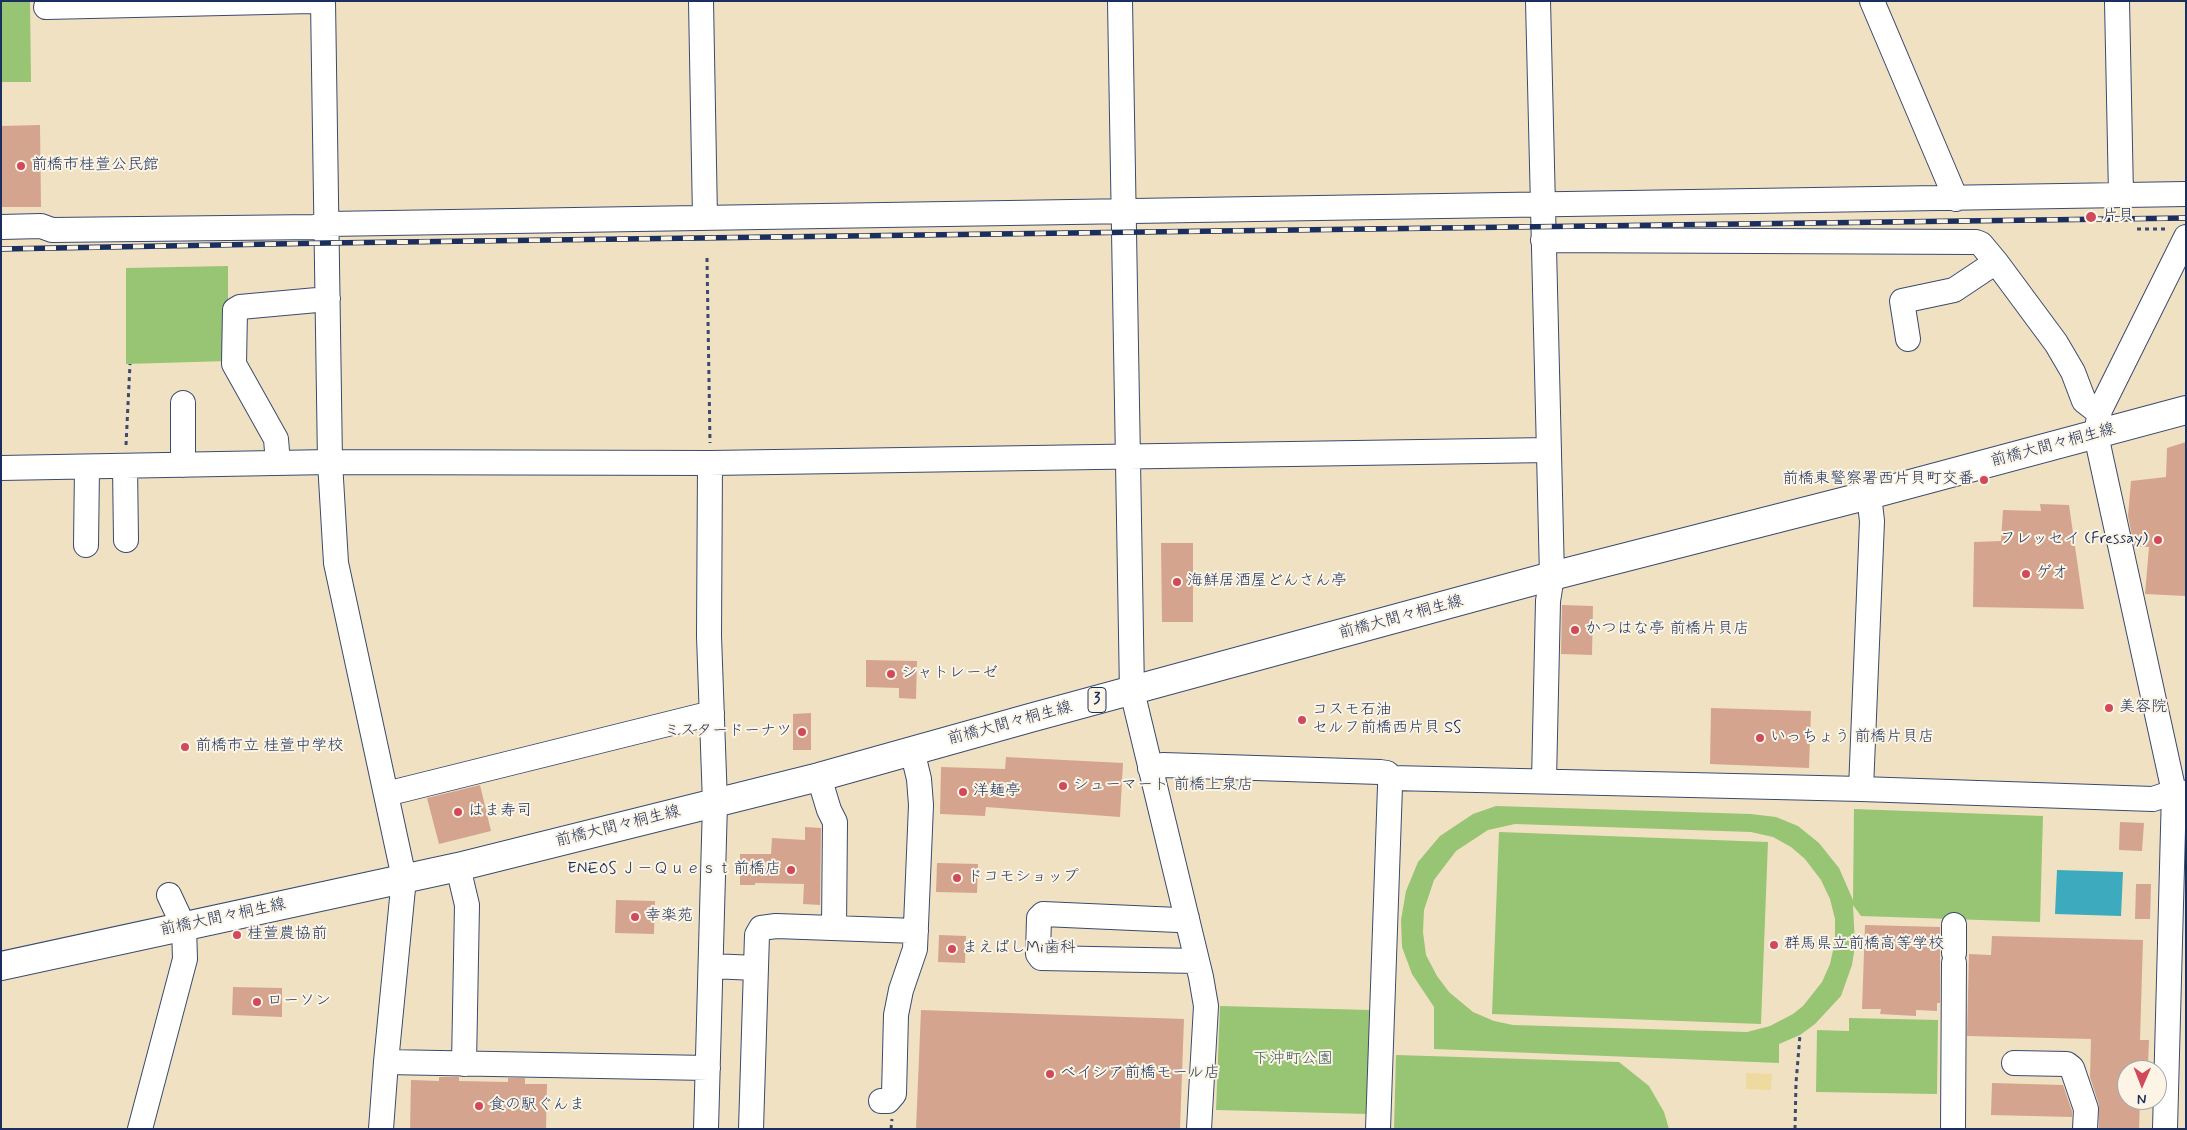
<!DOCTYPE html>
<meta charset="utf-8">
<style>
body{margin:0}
#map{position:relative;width:2187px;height:1130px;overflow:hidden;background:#f0e1c3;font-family:Mynerve,sans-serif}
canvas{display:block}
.frame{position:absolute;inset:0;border:2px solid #1b2f5e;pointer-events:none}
.north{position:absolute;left:2117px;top:1060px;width:50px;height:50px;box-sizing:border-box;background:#fcf5e5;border:1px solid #a2a6af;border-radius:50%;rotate:181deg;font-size:14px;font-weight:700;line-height:20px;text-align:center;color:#1b2f5e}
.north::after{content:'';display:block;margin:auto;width:18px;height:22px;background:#d1495b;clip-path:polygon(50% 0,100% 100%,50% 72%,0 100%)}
</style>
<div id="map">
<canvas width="2187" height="1130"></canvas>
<div class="frame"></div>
<div class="north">N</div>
</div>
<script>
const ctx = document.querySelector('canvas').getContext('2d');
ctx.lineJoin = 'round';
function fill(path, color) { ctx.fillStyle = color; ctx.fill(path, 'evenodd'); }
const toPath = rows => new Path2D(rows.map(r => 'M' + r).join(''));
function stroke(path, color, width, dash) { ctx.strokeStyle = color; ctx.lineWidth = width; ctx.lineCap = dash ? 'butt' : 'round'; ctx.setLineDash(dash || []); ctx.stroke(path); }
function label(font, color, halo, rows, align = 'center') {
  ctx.font = font + ' Mynerve,"Klee One",sans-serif'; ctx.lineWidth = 4; ctx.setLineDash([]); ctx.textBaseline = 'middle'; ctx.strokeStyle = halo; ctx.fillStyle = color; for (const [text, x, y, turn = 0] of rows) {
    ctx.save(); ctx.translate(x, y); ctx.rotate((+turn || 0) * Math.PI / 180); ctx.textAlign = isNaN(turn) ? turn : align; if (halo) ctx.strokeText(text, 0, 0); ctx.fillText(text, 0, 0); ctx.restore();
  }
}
const green = toPath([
 [1,1,30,1,31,82,1,82],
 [228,266,228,361,126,364,126,268],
 [1496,806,1751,814,1776,817,1798,826,1819,843,1839,868,1853,900,1854,809,2043,816,2040,922,1861,916,1853,905,1855,946,1852,965,1841,996,1815,1024,1800,1035,1779,1044,1779,1063,1434,1049,1434,1007,1412,974,1402,947,1401,920,1406,891,1418,862,1440,836,1473,814],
 [1515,824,1751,832,1773,837,1791,847,1805,859,1821,880,1830,899,1835,919,1835,941,1830,964,1822,982,1803,1006,1793,1014,1770,1026,1747,1032,1513,1025,1494,1021,1473,1012,1449,992,1437,976,1426,955,1423,932,1424,910,1434,880,1456,851,1488,830],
 [1499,832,1768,842,1761,1024,1492,1014],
 [1220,1006,1370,1010,1368,1114,1216,1110],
 [1849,1018,1938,1020,1937,1094,1816,1092,1817,1030,1849,1031],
 [1396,1055,1619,1062,1649,1086,1664,1112,1669,1129,1394,1129]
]);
const sand = toPath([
 [1746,1073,1772,1074,1771,1090,1746,1089]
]);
const water = toPath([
 [2057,870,2123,872,2121,916,2055,914]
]);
const building = toPath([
 [40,125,41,207,1,207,1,126],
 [2186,442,2186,596,2145,594,2149,547,2134,546,2128,516,2131,481,2166,477,2167,448],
 [2040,504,2069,505,2084,609,1973,607,1974,542,2001,541,2003,510,2041,511],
 [1161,543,1193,543,1193,622,1162,622],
 [1562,605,1593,606,1592,655,1561,654],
 [866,660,917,661,916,699,899,698,899,688,866,687],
 [1711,708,1811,711,1809,768,1710,764],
 [811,713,811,750,793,750,793,714],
 [1006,757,1123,763,1120,817,986,807,985,816,940,814,941,767,1005,769],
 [480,785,491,831,439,844,427,798],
 [2120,822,2144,823,2142,851,2119,850],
 [805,827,821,828,820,905,803,904,804,884,755,883,755,885,740,885,740,854,771,854,772,838,805,840],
 [937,863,978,864,977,893,936,892],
 [2136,884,2151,884,2150,919,2135,919],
 [616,900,655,901,654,934,615,933],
 [1865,925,1940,927,1940,1003,1937,1003,1937,1011,1916,1010,1916,1016,1880,1014,1881,1009,1862,1009],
 [939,935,966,936,965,963,938,962],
 [1992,936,2143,940,2140,1040,2149,1040,2148,1064,2141,1064,2141,1070,2127,1070,2127,1100,2140,1100,2139,1129,2099,1129,2099,1105,2090,1077,2091,1039,1967,1036,1969,954,1991,955],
 [233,987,282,988,282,1017,232,1015],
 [921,1010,1184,1019,1180,1129,916,1129],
 [439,1077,459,1077,459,1081,508,1082,508,1078,525,1078,525,1084,547,1084,546,1129,410,1129,411,1080,439,1081],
 [1992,1083,2063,1085,2072,1111,2072,1117,1991,1115]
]);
const path = toPath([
 [2137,229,2168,229],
 [707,258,710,443],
 [126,445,130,364],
 [891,1129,892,1119],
 [1795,1129,1796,1083,1800,1035]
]);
const minor = toPath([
 [323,1,330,462,336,563,404,878,386,1062,381,1129],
 [701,1,705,218],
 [1120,1,1132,691,1201,977,1206,1006,1199,1129],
 [1538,1,1552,576,1548,601,1544,781],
 [1872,1,1956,199],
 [2117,1,2121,195],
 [46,7,312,1],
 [1,227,41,226,52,230,315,227,327,224,2186,194],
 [1543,240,1976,242,1981,244,1996,262,2056,343,2073,372,2084,401,2093,408,2100,410],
 [1908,339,1902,301,1954,290,1996,262],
 [183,403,183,465],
 [278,463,276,439,234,364,235,310,240,307,328,299],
 [125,466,126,540],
 [1,468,330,462,710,463,1549,450],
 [86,545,87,467],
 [1150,768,1163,765,1380,772,1387,773,1392,778,1861,789,2153,799,2174,792,2186,793],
 [819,777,829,810,835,822,834,928],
 [1861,789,1872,521,1869,495],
 [386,794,712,713],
 [458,867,467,905,464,1064],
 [1187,918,1178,920,1043,914,1039,918,1038,954,1041,958,1197,961],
 [1954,953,1954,925],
 [711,966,756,968],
 [386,1062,708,1068],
 [2014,1063,2067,1064,2072,1068,2086,1109,2085,1129],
 [881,1101,888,1101,894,1094,896,1015,901,990,915,949,921,805,919,779,912,750],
 [140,1129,185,959,184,927,169,895],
 [706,1129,715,803,709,636,710,463],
 [751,1129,757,935,761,928,776,926,916,931],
 [1378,1129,1390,786,1392,778],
 [1953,1129,1954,963],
 [2165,1129,2174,792,2096,435,2100,410,2186,237]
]);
const major = toPath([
 [1,966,458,867,819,777,1030,718,1552,576,1869,495,2186,410]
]);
const rail = toPath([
 [1,249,327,243,2186,218]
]);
const markers = [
 [21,166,5,"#d1495b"],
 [2091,217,6,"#d1495b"],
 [1984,480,5,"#d1495b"],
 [2158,540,5,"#d1495b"],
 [2026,574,5,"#d1495b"],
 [1177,582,5,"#d1495b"],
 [1575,630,5,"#d1495b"],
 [891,674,5,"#d1495b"],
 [2109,708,5,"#d1495b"],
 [1302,720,5,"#d1495b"],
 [802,732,5,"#d1495b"],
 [1760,738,5,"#d1495b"],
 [185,747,5,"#d1495b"],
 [1063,786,5,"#d1495b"],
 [963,792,5,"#d1495b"],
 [458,812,5,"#d1495b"],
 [791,870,5,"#d1495b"],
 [957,878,5,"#d1495b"],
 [635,917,5,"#d1495b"],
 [237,935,5,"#d1495b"],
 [1774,945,5,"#d1495b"],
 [952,949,5,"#d1495b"],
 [257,1002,5,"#d1495b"],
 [1050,1074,5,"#d1495b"],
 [479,1106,5,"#d1495b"]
];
const shields = [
 [1097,700,18]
];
const shieldNames = [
 ["3",1097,700]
];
const poiNames = [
 ["前橋市桂萱公民館",31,166],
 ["片貝",2102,217],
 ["前橋東警察署西片貝町交番",1974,480,"right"],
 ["フレッセイ (Fressay)",2148,540,"right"],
 ["ゲオ",2036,574],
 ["海鮮居酒屋どんさん亭",1187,582],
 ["かつはな亭 前橋片貝店",1585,630],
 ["シャトレーゼ",901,674],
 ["美容院",2119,708],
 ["コスモ石油",1312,711],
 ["セルフ前橋西片貝 SS",1312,729],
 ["ミスタードーナツ",792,732,"right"],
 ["いっちょう 前橋片貝店",1770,738],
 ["前橋市立 桂萱中学校",195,747],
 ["シューマート 前橋上泉店",1073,786],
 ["洋麺亭",973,792],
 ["はま寿司",468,812],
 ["ENEOS Ｊ－Ｑｕｅｓｔ前橋店",781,870,"right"],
 ["ドコモショップ",967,878],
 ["幸楽苑",645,917],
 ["桂萱農協前",247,935],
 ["群馬県立前橋高等学校",1784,945],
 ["まえばしMi歯科",962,949],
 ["ローソン",267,1002],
 ["ベイシア前橋モール店",1060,1074],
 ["食の駅ぐんま",489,1106]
];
const streetNames = [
 ["前橋大間々桐生線",2053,446,-15],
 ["前橋大間々桐生線",1401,618,-15],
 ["前橋大間々桐生線",1010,724,-15],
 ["前橋大間々桐生線",618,827,-14],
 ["前橋大間々桐生線",223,918,-12]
];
const parkNames = [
 ["下沖町公園",1293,1060]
];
fill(green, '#97c573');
fill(sand, '#eeda9e');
fill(water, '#3eaabe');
fill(building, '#d5a48e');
stroke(minor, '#3b4a6d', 26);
stroke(major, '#3b4a6d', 30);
stroke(path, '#3b4a6d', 3, [4, 4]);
stroke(minor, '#fff', 24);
stroke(major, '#fff', 28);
stroke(rail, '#1b2f5e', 5.5);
stroke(rail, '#fcf5e5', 4, [11]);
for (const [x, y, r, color] of markers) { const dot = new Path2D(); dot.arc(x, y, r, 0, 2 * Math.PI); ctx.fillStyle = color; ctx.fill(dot); stroke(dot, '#fcf5e5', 2); }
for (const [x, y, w] of shields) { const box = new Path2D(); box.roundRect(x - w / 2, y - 12.5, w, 25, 4); ctx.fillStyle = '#fcf5e5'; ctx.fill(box); stroke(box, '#1b2f5e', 1); }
label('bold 15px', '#1b2f5e', null, shieldNames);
label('16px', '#1b2f5e', '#fcf5e5', poiNames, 'left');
label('16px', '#1b2f5e', '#fcf5e5', streetNames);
label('16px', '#405c64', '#fcf5e5', parkNames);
</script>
